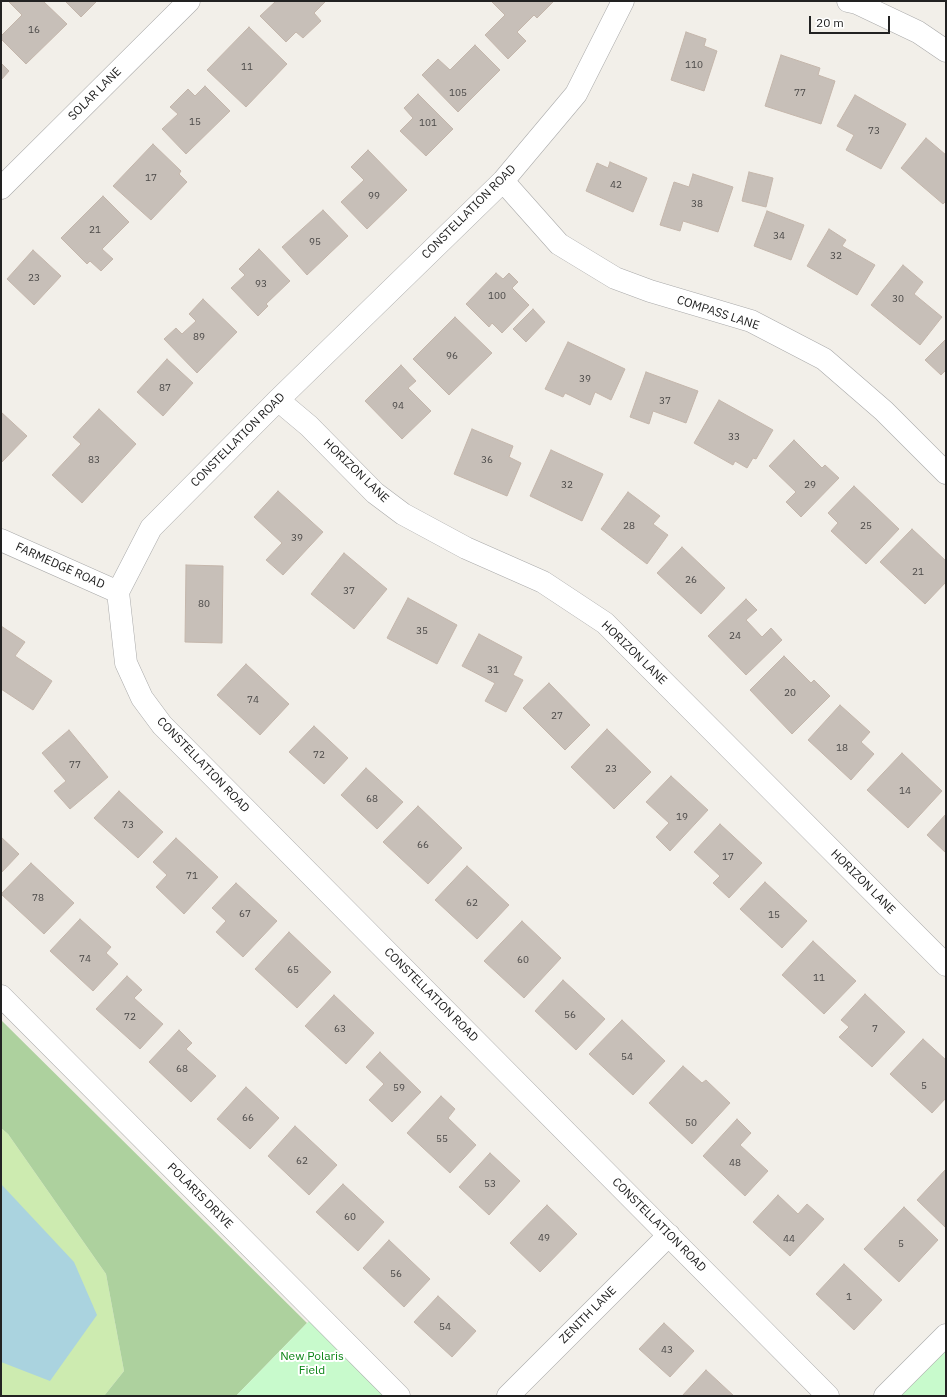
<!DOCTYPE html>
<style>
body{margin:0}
#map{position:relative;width:947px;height:1397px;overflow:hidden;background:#f2efe9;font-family:"IBM Plex Sans",sans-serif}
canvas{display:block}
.frame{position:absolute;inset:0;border:2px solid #222;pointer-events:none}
.scale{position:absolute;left:809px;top:16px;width:81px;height:18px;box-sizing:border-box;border:2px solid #222;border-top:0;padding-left:5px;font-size:12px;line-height:14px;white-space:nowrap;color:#222;-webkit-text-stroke:3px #fff;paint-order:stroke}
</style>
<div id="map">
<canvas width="947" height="1397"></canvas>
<div class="frame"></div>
<div class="scale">20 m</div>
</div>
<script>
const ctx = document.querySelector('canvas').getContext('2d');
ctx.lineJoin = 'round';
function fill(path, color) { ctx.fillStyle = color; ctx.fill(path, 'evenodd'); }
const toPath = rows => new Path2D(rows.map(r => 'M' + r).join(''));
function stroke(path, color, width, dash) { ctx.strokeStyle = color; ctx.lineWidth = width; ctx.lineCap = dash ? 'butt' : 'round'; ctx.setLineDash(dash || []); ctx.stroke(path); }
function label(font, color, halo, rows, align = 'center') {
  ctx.font = font + ' "IBM Plex Sans",sans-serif'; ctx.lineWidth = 4; ctx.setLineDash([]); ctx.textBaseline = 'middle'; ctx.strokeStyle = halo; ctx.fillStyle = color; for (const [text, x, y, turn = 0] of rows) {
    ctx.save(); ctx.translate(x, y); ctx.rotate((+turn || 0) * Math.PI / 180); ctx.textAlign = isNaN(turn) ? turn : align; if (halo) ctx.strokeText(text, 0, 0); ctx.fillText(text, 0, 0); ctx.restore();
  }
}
const grass = toPath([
 [1,1128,8,1134,106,1274,124,1371,104,1396,1,1396]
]);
const forest = toPath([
 [1,1020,307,1323,236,1396,104,1396,124,1371,106,1274,8,1134,1,1128]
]);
const park = toPath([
 [312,1318,390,1396,236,1396],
 [946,1333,946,1396,882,1396]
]);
const water = toPath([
 [1,1184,74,1262,97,1315,50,1381,1,1362]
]);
const building = toPath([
 [43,1,67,24,26,64,1,39,1,36,22,15,9,2,43,1],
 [65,1,97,1,81,17,65,1],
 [276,1,326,1,314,13,321,21,303,38,296,32,286,42,260,16,276,1],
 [491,1,554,1,537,18,534,15,517,32,526,41,508,59,485,35,505,15,491,1],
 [249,27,287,64,246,107,207,70,249,27],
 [686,32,706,39,704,46,717,51,704,91,671,80,686,32],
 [475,45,500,70,458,112,422,75,438,59,450,70,475,45],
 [781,55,820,68,818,75,835,81,821,124,765,106,781,55],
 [1,63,9,71,1,80,1,63],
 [205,86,230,111,186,154,162,129,178,114,170,107,188,89,195,96,205,86],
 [418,94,453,129,426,156,400,131,413,118,404,108,418,94],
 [855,95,906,124,881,169,846,150,854,135,837,126,855,95],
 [926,138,946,155,946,201,943,204,901,168,926,138],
 [153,144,181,171,179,174,187,182,151,220,113,186,153,144],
 [368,150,407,190,367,229,341,202,364,180,351,167,368,150],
 [610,162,647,178,633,212,586,191,597,163,608,168,610,162],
 [749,172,773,178,766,207,742,201,749,172],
 [693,174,733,187,718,232,683,221,680,231,660,225,674,182,689,187,693,174],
 [103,196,129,222,102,249,113,259,101,271,90,261,87,264,61,238,103,196],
 [323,210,348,236,307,275,282,247,323,210],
 [767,211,804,225,791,260,754,246,767,211],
 [829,229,846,240,842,246,875,265,857,295,807,266,829,229],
 [259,249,290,281,266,304,268,306,258,316,231,288,245,275,239,269,259,249],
 [33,250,61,276,34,305,7,279,33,250],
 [903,265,923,282,914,294,942,317,920,345,871,305,903,265],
 [496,273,503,279,509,273,518,282,512,288,529,305,502,333,492,323,489,327,466,304,496,273],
 [203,299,237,332,197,373,164,339,176,328,182,334,196,321,189,314,203,299],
 [533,309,545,322,526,342,513,329,533,309],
 [455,317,492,353,449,395,413,359,455,317],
 [946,339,946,370,941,375,925,360,946,339],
 [568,342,625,369,611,400,595,392,590,405,565,393,563,397,545,389,568,342],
 [167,359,193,383,163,416,137,392,167,359],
 [401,365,416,381,408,388,431,411,402,439,365,401,401,365],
 [646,372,698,391,686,423,653,411,649,424,630,417,646,372],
 [719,400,773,430,756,459,753,458,747,468,735,461,733,465,694,443,719,400],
 [99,409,136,444,82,503,52,475,81,444,73,437,99,409],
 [1,412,27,436,2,462,1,462,1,412],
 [472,429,513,446,509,457,521,463,507,496,454,474,472,429],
 [794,440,822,468,825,465,839,478,801,517,786,502,796,492,769,466,794,440],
 [551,450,603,474,582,521,530,496,551,450],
 [854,486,899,529,866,564,831,531,838,523,828,513,854,486],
 [278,491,323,532,283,575,266,560,282,543,254,517,278,491],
 [628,492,660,516,653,524,668,535,647,564,601,529,628,492],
 [912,529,946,561,946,582,925,604,880,562,912,529],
 [682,547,725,588,701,614,657,573,682,547],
 [344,553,387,589,354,629,311,594,344,553],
 [186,565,223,566,222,643,185,642,186,565],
 [408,598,457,625,437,664,387,638,408,598],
 [746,599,757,610,746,620,762,637,771,628,782,640,746,675,708,636,746,599],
 [1,626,25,642,15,656,52,681,33,710,1,689,1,626],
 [479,634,522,657,513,675,523,680,506,712,485,701,495,683,462,666,479,634],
 [784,656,811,683,814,680,830,696,792,734,750,690,784,656],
 [246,664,289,704,260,735,217,695,246,664],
 [549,683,590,725,565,750,523,708,549,683],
 [840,705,870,732,861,742,874,754,851,780,808,740,840,705],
 [314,726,348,758,324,784,289,752,314,726],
 [607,729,651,772,614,809,571,767,607,729],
 [69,730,108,777,70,809,54,791,66,781,42,753,69,730],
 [902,753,942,791,908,828,867,790,902,753],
 [366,768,403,802,377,829,341,795,366,768],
 [671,776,708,810,670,851,656,837,669,823,646,802,671,776],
 [119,791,163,832,138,858,94,818,119,791],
 [418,806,462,848,428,884,383,842,418,806],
 [946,814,946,853,927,835,946,814],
 [720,824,762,863,729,898,713,883,720,876,694,852,720,824],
 [1,837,19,854,1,873,1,837],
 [176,838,218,877,184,914,156,887,167,875,153,862,176,838],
 [31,863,74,903,44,934,1,894,31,863],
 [467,866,509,905,477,939,435,900,467,866],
 [765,882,807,921,782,948,740,909,765,882],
 [236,883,277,921,243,957,216,932,226,921,212,908,236,883],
 [80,919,111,947,106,953,118,964,93,991,50,951,80,919],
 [522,921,561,958,524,998,484,961,522,921],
 [289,932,331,972,297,1008,255,969,289,932],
 [813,941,856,981,824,1014,782,975,813,941],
 [127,976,142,990,134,998,163,1024,140,1049,96,1009,127,976],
 [563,980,605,1019,576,1050,535,1011,563,980],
 [865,994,905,1032,872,1067,839,1037,849,1027,841,1020,865,994],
 [334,995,374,1033,346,1064,305,1026,334,995],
 [622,1020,665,1061,633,1095,589,1054,622,1020],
 [179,1030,192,1043,186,1049,216,1076,191,1102,149,1062,179,1030],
 [923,1039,946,1060,946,1098,932,1113,890,1074,923,1039],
 [380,1052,421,1092,392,1122,369,1100,384,1084,366,1067,380,1052],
 [683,1066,702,1083,706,1080,730,1103,692,1144,649,1103,683,1066],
 [246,1087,279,1118,250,1149,217,1119,246,1087],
 [441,1096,455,1109,448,1118,476,1145,450,1173,407,1133,441,1096],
 [737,1119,751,1133,740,1145,768,1171,745,1196,703,1156,737,1119],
 [295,1126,337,1165,309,1195,268,1156,295,1126],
 [490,1153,520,1181,489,1215,459,1187,490,1153],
 [946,1169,946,1228,917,1200,946,1169],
 [343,1184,384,1222,358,1251,316,1212,343,1184],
 [778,1195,798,1214,807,1204,824,1219,790,1256,753,1222,778,1195],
 [547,1205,577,1234,540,1272,510,1243,547,1205],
 [904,1207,938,1240,899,1282,864,1249,904,1207],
 [389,1240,430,1279,404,1307,363,1268,389,1240],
 [844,1264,882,1300,854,1330,816,1294,844,1264],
 [438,1296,476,1331,452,1357,414,1322,438,1296],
 [664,1323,694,1351,670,1377,639,1349,664,1323],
 [706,1370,734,1396,682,1396,706,1370]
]);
const street = toPath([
 [623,1,576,94,503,181,278,400,151,528,118,592,126,663,142,698,162,725,828,1396],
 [848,1,857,3,918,32,946,51],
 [503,181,559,244,615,278,650,291,751,321,824,359,884,411,946,473],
 [1,188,189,1],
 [278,400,309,426,375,493,403,514,466,548,543,582,605,623,946,965],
 [1,540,118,592],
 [1,996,399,1396],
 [508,1396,669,1235],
 [885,1396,946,1335]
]);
const numberNames = [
 ["16",34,30],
 ["110",694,65],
 ["11",247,67],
 ["105",458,93],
 ["77",800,93],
 ["15",195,122],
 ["101",428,123],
 ["73",874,131],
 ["17",151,178],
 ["42",616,185],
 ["99",374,196],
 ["38",697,204],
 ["21",95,230],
 ["34",779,236],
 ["95",315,242],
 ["32",836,256],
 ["23",34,278],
 ["93",261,284],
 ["100",497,296],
 ["30",898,299],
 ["89",199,337],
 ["96",452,356],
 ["39",585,379],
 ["87",165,388],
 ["37",665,401],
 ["94",398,406],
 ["33",734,437],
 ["83",94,460],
 ["36",487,460],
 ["32",567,485],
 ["29",810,485],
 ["28",629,526],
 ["25",866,526],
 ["39",297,538],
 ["21",918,572],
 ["26",691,580],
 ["37",349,591],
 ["80",204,604],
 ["35",422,631],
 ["24",735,636],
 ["31",493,670],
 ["20",790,693],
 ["74",253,700],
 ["27",557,716],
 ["18",842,748],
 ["72",319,755],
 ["77",75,765],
 ["23",611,769],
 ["14",905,791],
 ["68",372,799],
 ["19",682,817],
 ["73",128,825],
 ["66",423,845],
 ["17",728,857],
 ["71",192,876],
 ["78",38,898],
 ["62",472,903],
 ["67",245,914],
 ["15",774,915],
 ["74",85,959],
 ["60",523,960],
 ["65",293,970],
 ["11",819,978],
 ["56",570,1015],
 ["72",130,1017],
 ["63",340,1029],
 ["7",875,1029],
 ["54",627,1057],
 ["68",182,1069],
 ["5",924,1086],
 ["59",399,1088],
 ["66",248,1118],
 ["50",691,1123],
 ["55",442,1139],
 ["62",302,1161],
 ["48",735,1163],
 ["53",490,1184],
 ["60",350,1217],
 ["49",544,1238],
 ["44",789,1239],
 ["5",901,1244],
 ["56",396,1274],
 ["1",849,1297],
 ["54",445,1327],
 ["43",667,1350]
];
const streetNames = [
 ["SOLAR LANE",95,94,-45],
 ["CONSTELLATION ROAD",469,212,-45],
 ["COMPASS LANE",718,313,18],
 ["CONSTELLATION ROAD",238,440,-45],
 ["HORIZON LANE",356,471,44],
 ["FARMEDGE ROAD",60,566,24],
 ["HORIZON LANE",634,653,44],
 ["CONSTELLATION ROAD",203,765,46],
 ["HORIZON LANE",863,882,45],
 ["CONSTELLATION ROAD",431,995,45],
 ["POLARIS DRIVE",200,1196,45],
 ["CONSTELLATION ROAD",659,1225,45],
 ["ZENITH LANE",588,1315,-45]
];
const parkNames = [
 ["New Polaris",312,1357],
 ["Field",312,1371]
];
fill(grass, '#cdebb0');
fill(forest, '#add19e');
fill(park, '#c8facc');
fill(water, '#aad3df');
fill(building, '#c7bfb8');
stroke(building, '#c4b6ab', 1);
stroke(street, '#a9a9a9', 23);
stroke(street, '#fff', 22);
label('10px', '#4b4948', null, numberNames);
label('12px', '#222', '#fff', streetNames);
label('12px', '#0c8416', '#fff', parkNames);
</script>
